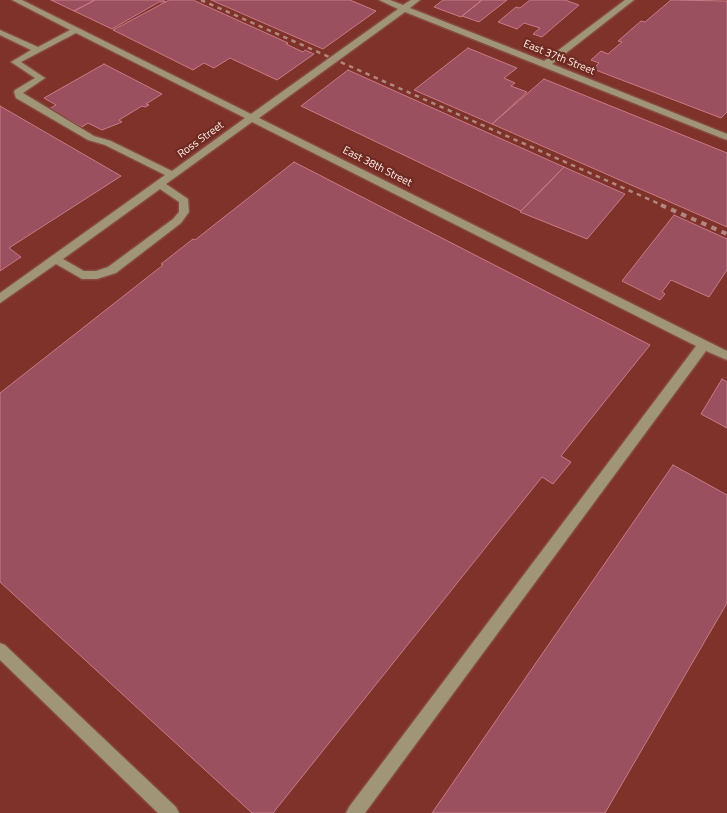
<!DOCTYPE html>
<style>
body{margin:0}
canvas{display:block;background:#6f2b22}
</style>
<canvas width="727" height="813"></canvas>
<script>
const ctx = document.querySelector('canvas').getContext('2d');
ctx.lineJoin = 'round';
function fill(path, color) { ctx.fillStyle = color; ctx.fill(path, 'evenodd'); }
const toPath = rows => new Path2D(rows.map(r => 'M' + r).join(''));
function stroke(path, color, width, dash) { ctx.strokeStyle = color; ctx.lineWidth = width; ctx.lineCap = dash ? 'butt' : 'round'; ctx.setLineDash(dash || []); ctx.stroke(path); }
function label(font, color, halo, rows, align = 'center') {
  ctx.font = font + ' "Titillium Web",sans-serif'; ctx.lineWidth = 4.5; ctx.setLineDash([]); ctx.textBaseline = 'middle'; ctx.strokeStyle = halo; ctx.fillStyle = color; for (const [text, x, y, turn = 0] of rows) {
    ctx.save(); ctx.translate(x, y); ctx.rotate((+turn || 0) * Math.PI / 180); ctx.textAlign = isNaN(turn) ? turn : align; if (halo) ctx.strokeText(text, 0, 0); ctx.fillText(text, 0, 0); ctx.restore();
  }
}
const built = toPath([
 [0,0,727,0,727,813,0,813]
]);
const building = toPath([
 [51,0,95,0,74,11,51,0],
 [95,0,163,0,166,2,159,2,112,29,74,11,95,0],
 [169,0,193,0,288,43,286,44,303,52,305,50,314,54,277,80,230,58,214,68,204,63,193,70,113,30,169,0],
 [211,0,350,0,376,11,323,49,211,0],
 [443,0,482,0,461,17,434,7,443,0],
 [482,0,507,0,479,22,462,16,482,0],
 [530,0,565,0,579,5,542,37,533,34,540,28,524,23,517,29,498,22,516,7,520,8,530,0],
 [671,0,727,1,727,112,721,118,593,69,599,63,591,60,601,51,608,54,622,42,618,41,641,21,645,22,671,0],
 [468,48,517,68,504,78,515,83,511,86,527,92,492,124,414,90,468,48],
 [104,64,162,94,146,104,149,105,145,107,142,106,119,120,122,122,102,130,88,123,82,127,49,109,56,105,44,98,104,64],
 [348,70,564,167,521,211,301,106,348,70],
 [544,79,727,153,727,227,492,124,544,79],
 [0,106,121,176,9,248,21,257,0,271,0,106],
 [294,162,650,345,561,456,571,462,553,484,542,477,273,813,252,813,0,582,0,393,163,265,161,264,193,239,195,240,294,162],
 [564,167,625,194,587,239,520,212,564,167],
 [674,215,727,239,727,270,709,297,671,280,662,292,665,294,660,300,622,281,674,215],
 [722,379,727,382,727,428,701,414,722,379],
 [673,465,727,495,727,603,605,813,432,813,673,465]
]);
const minor = toPath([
 [12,0,22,0,251,114,398,9,379,0,390,0,403,5,411,0,420,0,410,8,544,61,625,0,634,0,552,64,727,134,727,140,724,139,405,12,259,118,727,351,727,360,706,351,365,813,346,813,349,807,696,346,252,122,166,184,188,199,189,212,181,223,116,273,97,279,82,279,56,264,0,303,0,293,165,175,105,145,88,140,16,98,14,92,15,90,35,78,11,62,31,50,0,35,0,30,38,47,70,30,12,0],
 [76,33,245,118,172,171,111,141,94,136,23,93,45,78,21,62,76,33],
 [160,189,179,202,179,212,173,219,108,267,96,271,84,271,63,259,160,189],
 [0,643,5,645,176,807,179,813,158,813,0,660,0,643]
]);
const railFar1 = toPath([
 [201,0,664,206]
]);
const rail = toPath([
 [661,205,727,234]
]);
const farStreetnames = [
 ["East 37th Street",559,58,22],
 ["Ross Street",201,140,-36],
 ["East 38th Street",377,167,27]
];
fill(built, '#7f3229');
fill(building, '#9a505e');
stroke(building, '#c97a87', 1);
stroke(minor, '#864a42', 3);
fill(minor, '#a09577');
stroke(railFar1, '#b38781', 2.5, [4.5, 4.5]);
stroke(rail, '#b38781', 4, [5.5, 5.5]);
label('11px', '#ffedea', '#6f2b22', farStreetnames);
</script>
